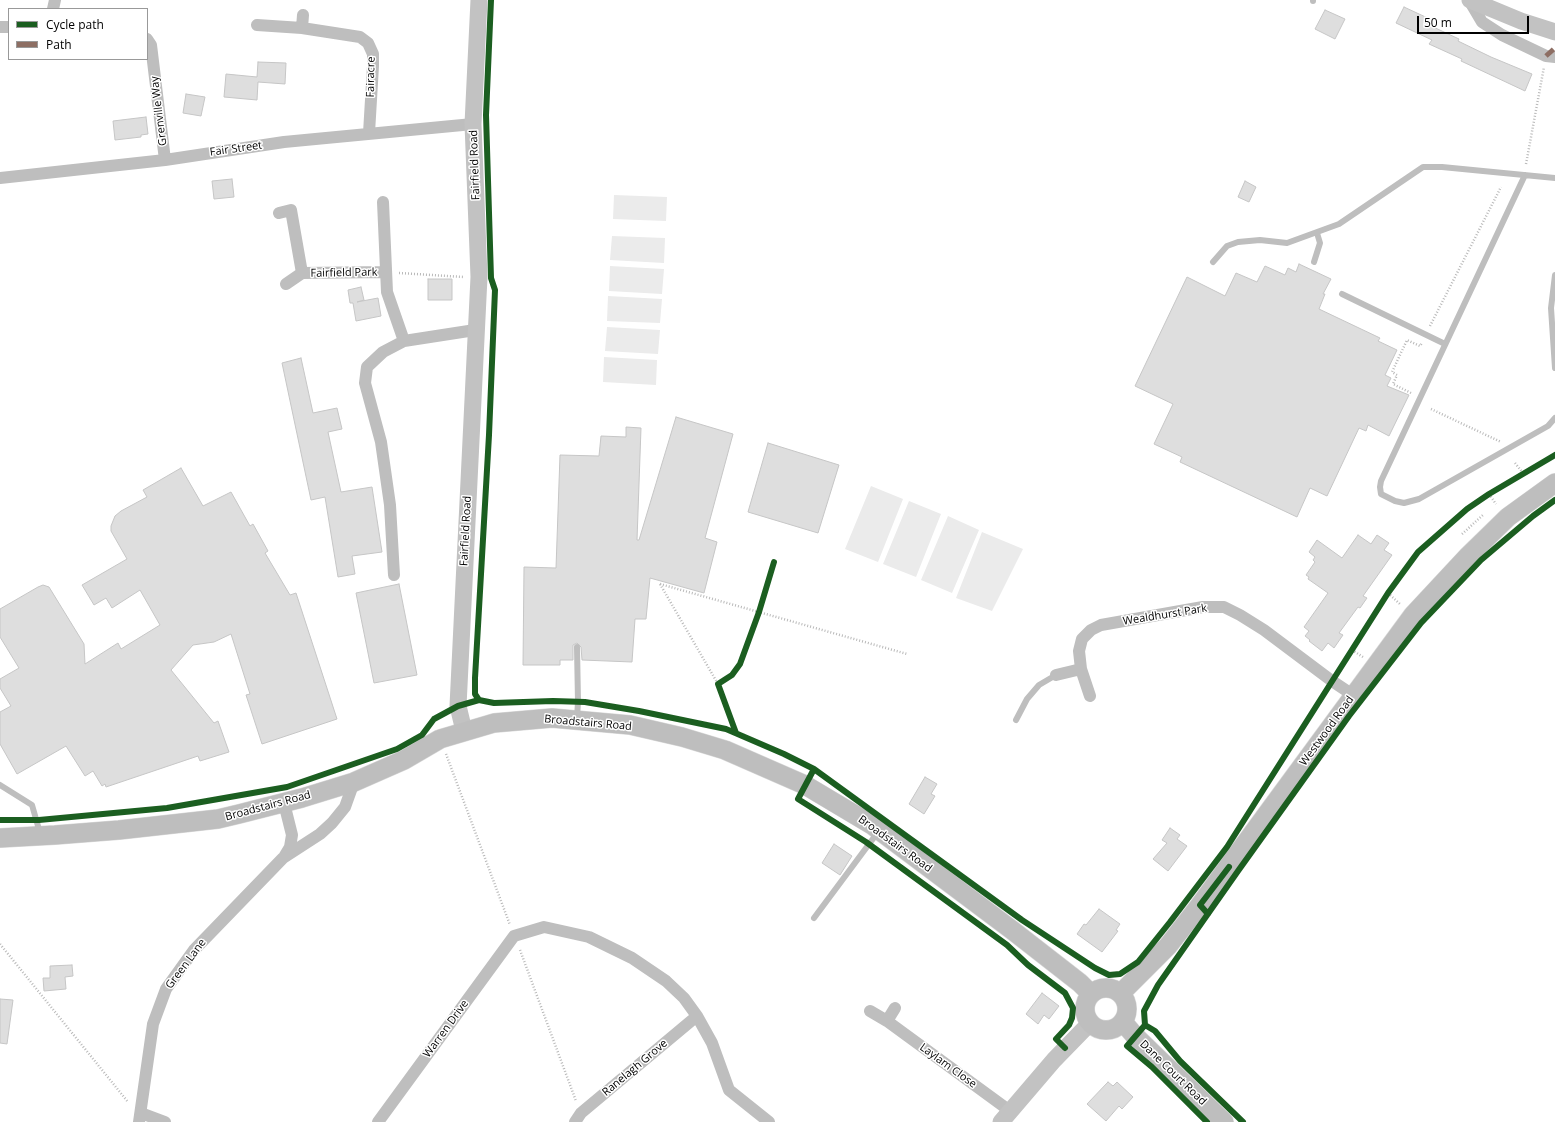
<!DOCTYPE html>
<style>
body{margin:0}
#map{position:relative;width:1555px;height:1122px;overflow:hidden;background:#fff;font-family:"Open Sans",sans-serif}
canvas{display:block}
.legend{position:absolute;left:8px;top:8px;width:140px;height:52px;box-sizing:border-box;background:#fff;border:1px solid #999;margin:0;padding:5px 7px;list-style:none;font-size:12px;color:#000}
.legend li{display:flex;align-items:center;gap:8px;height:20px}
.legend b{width:20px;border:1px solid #999}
.scale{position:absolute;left:1417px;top:16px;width:112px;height:18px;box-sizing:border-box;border:2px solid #000;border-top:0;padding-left:5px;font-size:12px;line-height:14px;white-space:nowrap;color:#000;-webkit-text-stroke:3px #fff;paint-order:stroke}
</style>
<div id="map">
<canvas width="1555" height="1122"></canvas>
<ul class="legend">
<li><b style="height:5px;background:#1b5e20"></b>Cycle path</li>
<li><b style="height:5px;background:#8d6e63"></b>Path</li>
</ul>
<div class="scale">50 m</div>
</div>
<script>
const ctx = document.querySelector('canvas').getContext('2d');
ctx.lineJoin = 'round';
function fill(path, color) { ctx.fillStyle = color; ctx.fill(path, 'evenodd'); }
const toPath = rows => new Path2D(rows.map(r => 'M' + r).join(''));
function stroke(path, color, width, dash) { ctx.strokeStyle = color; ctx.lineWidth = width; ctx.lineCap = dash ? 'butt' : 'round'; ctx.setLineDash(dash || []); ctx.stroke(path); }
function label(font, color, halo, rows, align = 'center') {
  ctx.font = font + ' "Open Sans",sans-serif'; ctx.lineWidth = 3; ctx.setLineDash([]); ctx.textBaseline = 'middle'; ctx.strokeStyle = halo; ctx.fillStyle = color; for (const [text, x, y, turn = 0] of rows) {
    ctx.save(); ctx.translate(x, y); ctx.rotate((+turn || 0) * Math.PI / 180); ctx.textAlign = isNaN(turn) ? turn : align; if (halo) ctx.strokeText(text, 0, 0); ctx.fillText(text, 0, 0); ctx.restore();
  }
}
const green = toPath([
 [614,195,667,197,666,221,613,219],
 [612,236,665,238,664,263,610,260],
 [610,266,664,269,662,294,609,291],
 [608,296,662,299,660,323,607,321],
 [607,327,660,330,658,354,605,351],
 [604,357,657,360,656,385,603,382],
 [871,486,903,499,878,562,845,549],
 [909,501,941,514,916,577,883,564],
 [948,516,979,530,952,593,921,580],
 [982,532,1023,549,992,611,956,598]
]);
const building = toPath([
 [1404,7,1432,20,1429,25,1459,39,1458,41,1491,57,1532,74,1525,91,1461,61,1462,59,1429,44,1432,40,1396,23,1404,7],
 [1325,10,1345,19,1335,39,1315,29,1325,10],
 [258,62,286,63,285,84,258,82,257,100,224,97,226,74,257,77,258,62],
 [186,94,205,97,201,116,183,113,186,94],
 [146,117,148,134,141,135,141,137,115,140,113,121,146,117],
 [232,179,234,197,214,199,212,181,232,179],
 [1245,181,1256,187,1249,202,1238,197,1245,181],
 [1299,264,1331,279,1323,294,1325,294,1319,309,1380,338,1378,341,1397,350,1385,375,1391,378,1387,386,1409,395,1389,436,1368,425,1366,431,1359,428,1327,496,1310,488,1297,517,1180,462,1182,457,1154,444,1173,404,1135,386,1187,277,1225,296,1236,273,1257,282,1265,266,1285,275,1288,268,1296,272,1299,264],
 [428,279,452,279,452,300,428,300,428,279],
 [361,287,364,300,357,302,378,298,381,316,356,321,353,303,350,303,348,290,361,287],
 [301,358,313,413,337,408,342,429,328,432,341,492,372,487,382,552,352,556,355,574,338,577,325,497,311,500,282,363,301,358],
 [676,417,733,434,705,538,717,542,704,593,650,578,646,619,635,619,632,662,582,660,581,647,577,643,573,645,573,660,560,660,560,665,523,665,524,567,556,568,560,455,599,456,601,436,626,437,626,427,641,428,637,540,639,540,676,417],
 [768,443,839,465,818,533,748,512,768,443],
 [181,468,203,506,231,492,250,526,253,524,268,551,265,553,290,595,296,593,337,719,262,744,246,695,250,694,231,634,214,642,193,645,171,670,214,723,218,721,229,752,200,761,198,756,106,787,105,784,102,786,93,771,85,776,66,746,17,774,0,744,0,712,11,706,0,688,0,679,19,668,0,637,0,609,38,587,43,585,49,587,84,644,85,664,118,643,121,649,160,625,140,590,112,608,106,598,94,605,82,585,127,559,111,531,111,526,115,516,121,511,147,497,143,490,181,468],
 [1358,535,1371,544,1377,535,1389,543,1384,550,1392,555,1363,596,1367,598,1360,608,1358,607,1339,633,1343,635,1334,648,1328,643,1322,651,1309,641,1310,640,1305,636,1309,631,1304,627,1328,593,1308,579,1309,577,1306,575,1315,562,1313,560,1315,557,1309,552,1317,540,1342,558,1358,535],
 [399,584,417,675,374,683,356,593,399,584],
 [925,777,937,784,931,794,935,796,924,814,909,804,925,777],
 [1170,828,1180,835,1177,839,1187,846,1168,871,1153,859,1167,843,1162,840,1170,828],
 [834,844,852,856,840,875,822,863,834,844],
 [1099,909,1120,924,1116,930,1118,931,1102,952,1077,934,1084,924,1086,925,1099,909],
 [72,965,73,976,65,977,66,989,44,991,43,978,50,978,50,966,72,965],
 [1042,993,1059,1006,1049,1019,1044,1015,1038,1024,1026,1014,1042,993],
 [0,999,13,1000,7,1044,0,1043,0,999],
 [1108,1082,1113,1086,1117,1082,1133,1097,1122,1109,1119,1106,1106,1121,1087,1104,1108,1082]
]);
const path = toPath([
 [1526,164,1544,67],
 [399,273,464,277],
 [1430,326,1501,187],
 [1411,393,1393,384,1397,375,1392,372,1407,340,1420,346,1422,343],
 [1431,409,1501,442],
 [1515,463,1523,473],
 [1489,494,1496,504],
 [1462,534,1483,515],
 [660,584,907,654],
 [660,584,718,684],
 [1388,593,1401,605],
 [1352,650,1363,657],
 [446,754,510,925],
 [0,944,128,1102],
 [520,950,576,1101]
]);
const lane = toPath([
 [1313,1,1313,0],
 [1525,175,1381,481,1380,487,1381,494,1395,501,1404,503,1419,499,1548,426,1555,418],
 [1213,262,1227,246,1238,242,1260,240,1287,243,1339,224,1423,167,1442,167,1555,178],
 [1314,262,1320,243,1317,233],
 [1555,275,1551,308,1555,368],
 [1342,294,1445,344],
 [577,718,578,702,577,647],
 [1016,720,1027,699,1039,685,1056,675],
 [0,785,32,805,40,833],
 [814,918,878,832]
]);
const street = toPath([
 [1469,0,1482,22,1502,35,1546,56,1555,57],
 [53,9,55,0],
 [257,25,302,28,360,37,368,43,373,54,373,66,369,133],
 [0,27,9,27],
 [302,28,303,15],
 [147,39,151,45,165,160],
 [0,178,165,160,284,142,473,124],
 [383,202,387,292,404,341],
 [279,213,291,210,302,273],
 [286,284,302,273,385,272],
 [394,575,390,505,381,442,365,383,367,367,383,352,404,341,475,330],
 [1056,675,1081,669],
 [1090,696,1081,669,1079,651,1082,639,1091,630,1101,625,1203,607,1224,607,1240,615,1264,630,1332,681,1353,695],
 [284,803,292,835,290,847,284,857],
 [870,1011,887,1021,1010,1111],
 [887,1021,895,1008],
 [141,1113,165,1122],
 [139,1122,153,1024,166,989,194,950,283,858,320,834,332,823,345,807,354,782],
 [378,1122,514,936,544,927,589,937,632,958,666,981,684,998,697,1016,712,1043,729,1090,769,1122],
 [575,1122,581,1113,697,1016]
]);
const secondary = toPath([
 [1470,0,1521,21,1555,32],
 [464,731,458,706,479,277,473,124,479,0],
 [1001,1122,1054,1060,1090,1023]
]);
const primary = toPath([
 [0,838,55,835,119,830,218,819,239,814,302,798,354,782,404,760,440,739,494,723,552,718,630,725,682,737,725,750,805,785,872,825,1012,930,1080,983,1091,994],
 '1085 1009a21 21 0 1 1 42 0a21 21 0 1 1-42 0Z',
 [1121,993,1168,946,1200,905,1413,615,1467,557,1508,517,1555,483],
 [1123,1022,1135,1036,1224,1122]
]);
const quiet = toPath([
 [1546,56,1555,48]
]);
const cycleway = toPath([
 [479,700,475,694,475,678,489,435,495,290,491,278,486,115,491,0],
 [736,733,718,684,732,675,740,664,759,612,774,562],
 [814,769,798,799,866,842,1007,945,1028,965,1065,993,1073,1008,1072,1018,1069,1025,1056,1039,1065,1048],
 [0,820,39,820,167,808,287,787,397,749,422,735,434,719,458,706,479,700,494,703,553,701,585,702,639,711,726,729,784,754,814,769,1022,920,1095,968,1109,975,1120,974,1138,962,1170,922,1227,847,1388,593,1418,552,1467,509,1489,494,1555,455],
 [1208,914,1200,905,1229,867],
 [1145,1025,1127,1046,1152,1067,1207,1122],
 [1243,1122,1180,1061,1155,1031,1145,1025,1144,1011,1158,985,1238,871,1349,716,1421,623,1481,560,1533,516,1555,500]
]);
const streetNames = [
 ["Fairacre",371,77,-89],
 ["Grenville Way",159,111,-97],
 ["Fair Street",236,149,-8],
 ["Fairfield Road",475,165,-92],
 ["Fairfield Park",344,273,-1],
 ["Fairfield Road",466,531,-87],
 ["Wealdhurst Park",1165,615,-9],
 ["Broadstairs Road",588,723,5],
 ["Westwood Road",1327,731,-54],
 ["Broadstairs Road",268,806,-15],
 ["Broadstairs Road",895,844,36],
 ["Green Lane",186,964,-53],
 ["Warren Drive",446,1029,-54],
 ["Laylam Close",948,1066,36],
 ["Ranelagh Grove",635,1068,-40],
 ["Dane Court Road",1173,1073,44]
];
fill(green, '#ebebeb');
fill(building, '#dedede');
stroke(building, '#c6c6c6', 1);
stroke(primary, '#dbdbdb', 20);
stroke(path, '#b9b9b9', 2.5, [1, 2]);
stroke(lane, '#bebebe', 6);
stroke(street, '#bebebe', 12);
stroke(secondary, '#c2c2c2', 17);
stroke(primary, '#bebebe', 19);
stroke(quiet, '#8d6e63', 5, [10, 5]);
stroke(cycleway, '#1b5e20', 6);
label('11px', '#000', '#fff', streetNames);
</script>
